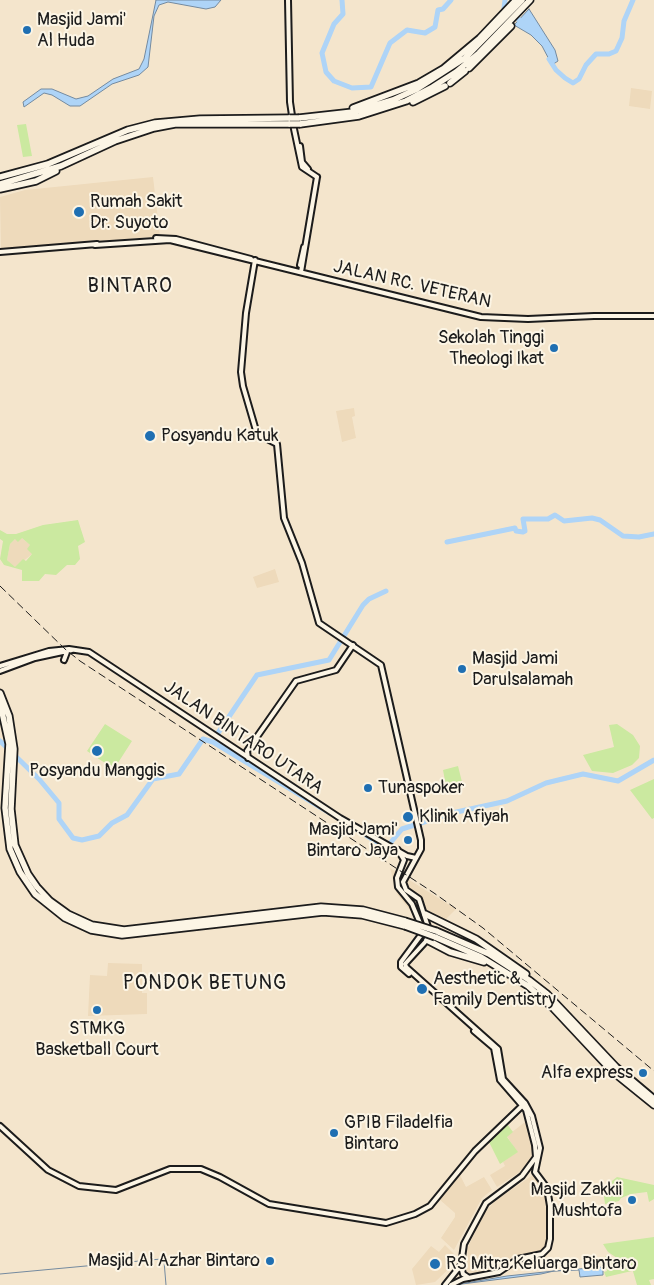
<!DOCTYPE html>
<style>
body{margin:0}
canvas{display:block;background:#f4e5cc}
</style>
<canvas width="654" height="1285"></canvas>
<script>
const ctx = document.querySelector('canvas').getContext('2d');
ctx.lineJoin = 'round';
function fill(path, color) { ctx.fillStyle = color; ctx.fill(path, 'evenodd'); }
const toPath = rows => new Path2D(rows.map(r => 'M' + r).join(''));
function stroke(path, color, width, dash) { ctx.strokeStyle = color; ctx.lineWidth = width; ctx.lineCap = dash ? 'butt' : 'round'; ctx.setLineDash(dash || []); ctx.stroke(path); }
function label(font, color, halo, rows, align = 'center') {
  ctx.font = font + ' Pangolin,sans-serif'; ctx.lineWidth = 4; ctx.setLineDash([]); ctx.textBaseline = 'middle'; ctx.strokeStyle = halo; ctx.fillStyle = color; for (const [text, x, y, turn = 0] of rows) {
    ctx.save(); ctx.translate(x, y); ctx.rotate((+turn || 0) * Math.PI / 180); ctx.textAlign = isNaN(turn) ? turn : align; if (halo) ctx.strokeText(text, 0, 0); ctx.fillText(text, 0, 0); ctx.restore();
  }
}
const built = toPath([
 [631,88,652,91,650,109,629,106],
 [153,177,160,236,1,251,0,197,25,190],
 [354,408,355,416,352,417,356,438,342,442,336,411],
 [22,538,30,545,32,554,15,568,7,560,10,544,15,539],
 [275,569,279,582,257,588,253,577],
 [390,868,456,909,443,922,413,914,397,894],
 [108,963,142,964,142,993,147,993,147,1014,88,1016,90,975,107,976],
 [525,1122,535,1153,534,1159,529,1166,497,1187,490,1175,505,1166,503,1162,517,1152,507,1136],
 [459,1173,466,1187,484,1177,492,1190,482,1198,454,1250,441,1238,455,1217,455,1213,439,1199],
 [533,1175,545,1192,547,1236,544,1248,540,1252,512,1256,502,1269,468,1276,464,1273,468,1258,467,1249,485,1212,496,1200],
 [445,1245,459,1259,435,1282,416,1285,412,1269,431,1246,439,1252]
]);
const green = toPath([
 [26,124,32,156,23,157,17,125],
 [78,520,85,542,78,546,80,559,75,565,67,565,56,575,45,574,39,581,22,581,22,570,4,565,0,559,3,541,0,539,0,530,7,534,16,534,43,525],
 [22,538,30,545,27,549,32,554,26,561,23,559,15,567,7,560,10,544,15,539,18,542],
 [105,724,132,741,114,769,87,751],
 [617,724,633,735,640,746,639,758,632,765,613,773,592,771,583,755,614,747,609,725],
 [458,766,462,782,446,786,443,770],
 [654,779,654,818,652,819,630,790],
 [507,1124,513,1132,507,1137,518,1152,500,1164,488,1140],
 [617,1177,654,1185,654,1199,649,1202,647,1192,631,1194,621,1198,619,1201,605,1204,603,1188],
 [654,1237,654,1279,649,1280,651,1285,637,1285,632,1268,608,1252,603,1244],
 [607,1255,627,1269,632,1271,606,1277,604,1272,607,1271,605,1257]
]);
const water = toPath([
 [156,0,221,0,215,7,206,9,168,2,159,5,154,16,148,67,139,75,112,84,80,106,70,106,52,95,44,93,24,107,23,102,41,89,52,89,76,99,88,96,113,79,139,69,144,59,156,0],
 [529,9,555,50,558,61,552,65,542,46,531,35,514,25,529,9],
 [603,1267,603,1275,580,1277,579,1270,554,1271,541,1274,454,1285,507,1276,554,1271,603,1267]
]);
const stream = toPath([
 [0,1274,161,1259,164,1261,166,1285]
]);
const river = toPath([
 [342,0,343,14,334,24,322,53,326,72,334,81,352,88,371,87,390,43,407,30,425,33,435,27,438,10,443,9,451,0],
 [505,0,504,8,523,23],
 [549,59,556,70,565,78,573,83,579,79,586,65,596,54,609,54,616,51,622,38,624,21,633,0],
 [447,542,515,528,516,531,523,532,525,531,523,519,548,519,555,515,564,521,592,518,600,520,623,536,639,537,654,534],
 [218,733,257,675,329,660,363,605,369,599,386,591],
 [0,741,39,779,59,803,59,819,73,838,82,840,99,836,112,823,127,815,153,779,179,774,203,739,213,742,330,813],
 [348,824,386,848,402,829,452,813,507,801,546,783,583,774,618,781,654,760]
]);
const secondary = toPath([
 [288,0,290,102,294,129,302,167,317,177],
 [300,146,302,162,308,169],
 [156,238,176,239,251,259],
 [95,245,170,240,481,317,528,319,594,316,654,316],
 [0,252,97,244],
 [255,260,246,313,241,372,243,386,257,434,277,444,284,518,302,563,319,623,381,665,421,840,421,849,403,882,406,890,419,899,429,930],
 [300,265,304,247],
 [301,272,317,177],
 [64,660,67,652],
 [0,666,49,651,69,649,89,652,340,818,407,856,416,858],
 [0,671,35,658,72,650],
 [248,758,247,751,296,681,336,670,353,645],
 [398,850,404,860,397,878,398,887,412,904,422,928,421,935,401,962,401,967,409,974],
 [427,940,405,964,406,967,498,1049,503,1079,525,1103,532,1116,540,1148,535,1172,547,1188,550,1206,550,1239,548,1248,542,1254,518,1259,499,1272,463,1279,451,1285],
 [0,1126,48,1170,79,1186,116,1190,170,1169,201,1169,220,1177,269,1204,386,1223,415,1214,430,1206,475,1151,525,1103],
 [461,1266,463,1274,469,1278],
 [445,1285,461,1265,464,1244,486,1203,522,1176,536,1157,535,1145,526,1110,500,1080,494,1048,474,1031]
]);
const motorway = toPath([
 [469,68,511,26],
 [450,83,465,71],
 [413,102,445,86],
 [353,108,419,83,443,69,480,38,516,0],
 [299,118,353,112,393,100,417,89,465,58,522,0],
 [300,124,359,116,406,101,431,88,456,72,479,53,530,0],
 [0,177,48,164,128,130,155,123,200,119,290,118],
 [0,184,61,166,115,141,154,128,175,124,290,124],
 [0,189,36,181,56,171],
 [0,693,9,716,14,749,11,809,15,845,28,874,37,887,50,901,68,914,92,925,124,930,321,907,363,910,405,921],
 [0,703,9,744,5,808,10,849,20,872,35,894,65,918,91,930,122,935,323,912,362,915,405,926],
 [425,914,476,939,526,974],
 [436,931,489,954,529,980,547,994,616,1067,654,1099],
 [435,937,481,957,528,986,554,1009,612,1071,654,1105],
 [427,940,450,952,484,962]
]);
const rail = toPath([
 [0,586,65,649,80,661,434,893,483,928,654,1071]
]);
const motorwayBridge = toPath([
 [290,118,299,118],
 [290,124,300,124],
 [405,921,436,931],
 [405,926,435,937]
]);
const markers = [
 [27,30,5,"#1f6fb2"],
 [79,212,6,"#1f6fb2"],
 [554,348,5,"#1f6fb2"],
 [150,436,6,"#1f6fb2"],
 [462,669,5,"#1f6fb2"],
 [97,751,6,"#1f6fb2"],
 [368,788,5,"#1f6fb2"],
 [408,817,6,"#1f6fb2"],
 [408,840,5,"#1f6fb2"],
 [422,989,6,"#1f6fb2"],
 [97,1010,5,"#1f6fb2"],
 [643,1073,5,"#1f6fb2"],
 [334,1133,5,"#1f6fb2"],
 [632,1200,5,"#1f6fb2"],
 [270,1261,5,"#1f6fb2"],
 [435,1264,6,"#1f6fb2"]
];
const poiNames = [
 ["Masjid Jami'",37,20],
 ["Al Huda",37,41],
 ["Rumah Sakit",90,202],
 ["Dr. Suyoto",90,223],
 ["Sekolah Tinggi",544,338,"right"],
 ["Theologi Ikat",544,359,"right"],
 ["Posyandu Katuk",161,436],
 ["Masjid Jami",472,659],
 ["Darulsalamah",472,680],
 ["Posyandu Manggis",97,771,"center"],
 ["Tunaspoker",378,788],
 ["Klinik Afiyah",419,817],
 ["Masjid Jami'",398,830,"right"],
 ["Bintaro Jaya",398,851,"right"],
 ["Aesthetic &",433,979],
 ["Family Dentistry",433,1000],
 ["STMKG",97,1029,"center"],
 ["Basketball Court",97,1050,"center"],
 ["Alfa express",633,1073,"right"],
 ["GPIB Filadelfia",344,1123],
 ["Bintaro",344,1144],
 ["Masjid Zakkii",622,1190,"right"],
 ["Mushtofa",622,1211,"right"],
 ["Masjid Al Azhar Bintaro",260,1261,"right"],
 ["RS Mitra Keluarga Bintaro",446,1264]
];
const streetNames = [
 ["JALAN RC. VETERAN",412,285,13],
 ["JALAN BINTARO UTARA",243,738,34]
];
const quarterNames = [
 ["BINTARO",130,287],
 ["PONDOK BETUNG",205,984]
];
fill(built, '#eedabb');
fill(green, '#cbe9a0');
fill(water, '#aed4f7');
stroke(water, '#748a9f', 1);
stroke(stream, '#748a9f', 1);
stroke(river, '#aed4f7', 5);
stroke(secondary, '#1c1c1c', 8);
stroke(motorway, '#1c1c1c', 9);
stroke(secondary, '#fcf5e5', 4);
stroke(motorway, '#fcf5e5', 5.5);
stroke(rail, '#1c1c1c', 1, [8, 4]);
stroke(motorwayBridge, '#1c1c1c', 9, []);
stroke(motorwayBridge, '#fcf5e5', 5.5);
for (const [x, y, r, color] of markers) { const dot = new Path2D(); dot.arc(x, y, r, 0, 2 * Math.PI); ctx.fillStyle = color; ctx.fill(dot); stroke(dot, '#fcf5e5', 2); }
label('18px', '#1c1c1c', '#fcf5e5', poiNames, 'left');
label('18px', '#1c1c1c', '#fcf5e5', streetNames);
ctx.letterSpacing = '1px';
label('20px', '#1c1c1c', '#fcf5e5', quarterNames);
ctx.letterSpacing = '0px';
</script>
